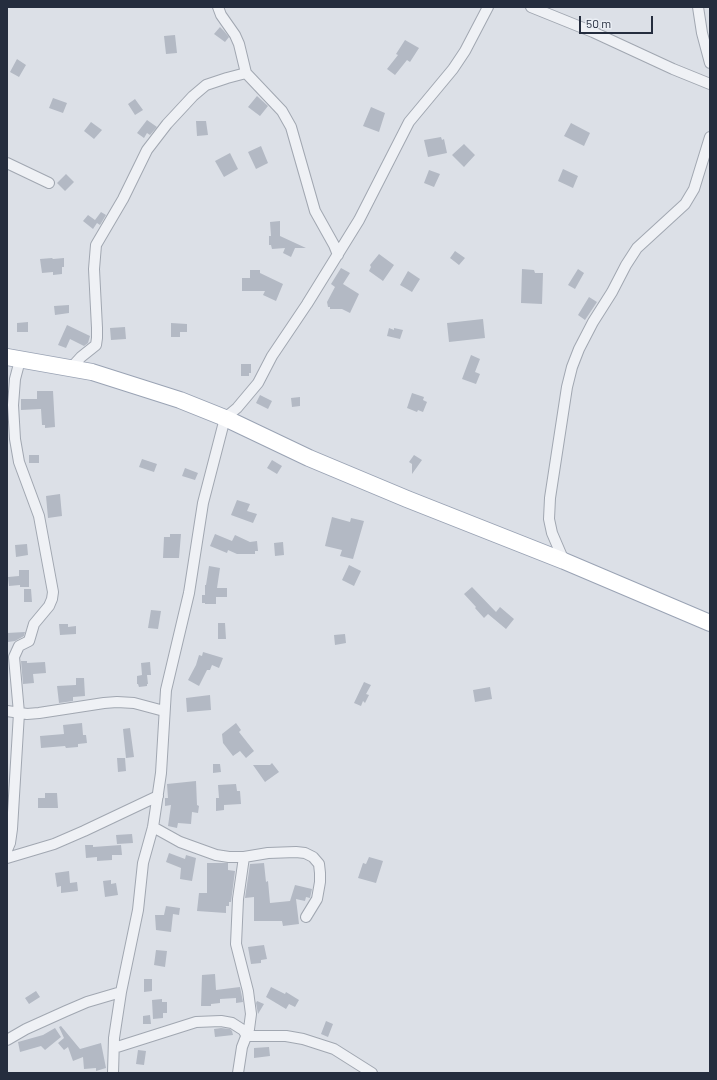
<!DOCTYPE html>
<style>
body{margin:0}
#map{position:relative;width:717px;height:1080px;overflow:hidden;background:#dce0e7;font-family:Barlow,sans-serif}
canvas{display:block}
.frame{position:absolute;inset:0;border:8px solid #252d3e;pointer-events:none}
.scale{position:absolute;left:579px;top:16px;width:74px;height:18px;box-sizing:border-box;border:2px solid #252d3e;border-top:0;padding-left:5px;font-size:12px;line-height:14px;white-space:nowrap;color:#252d3e;-webkit-text-stroke:3px #ebeff5;paint-order:stroke}
</style>
<div id="map">
<canvas width="717" height="1080"></canvas>
<div class="frame"></div>
<div class="scale">50 m</div>
</div>
<script>
const ctx = document.querySelector('canvas').getContext('2d');
ctx.lineJoin = 'round';
function fill(path, color) { ctx.fillStyle = color; ctx.fill(path, 'evenodd'); }
const toPath = rows => new Path2D(rows.map(r => 'M' + r).join(''));
function stroke(path, color, width, dash) { ctx.strokeStyle = color; ctx.lineWidth = width; ctx.lineCap = dash ? 'butt' : 'round'; ctx.setLineDash(dash || []); ctx.stroke(path); }
const building = toPath([
 [220,27,224,31,229,37,225,42,214,34],
 [175,35,177,53,166,54,164,36],
 [405,40,419,48,410,62,407,60,395,75,387,69,398,55,396,54],
 [17,59,26,65,19,77,10,72],
 [257,96,268,106,260,116,248,107],
 [53,98,67,103,63,113,49,108],
 [135,99,143,110,135,115,128,104],
 [371,107,385,113,379,132,363,126],
 [147,120,157,127,150,135,147,133,144,138,137,133],
 [196,121,206,121,208,135,197,136],
 [91,122,102,130,94,139,84,131],
 [571,123,590,133,584,146,564,136],
 [441,137,442,140,444,139,447,153,428,157,424,140],
 [464,144,475,155,464,167,452,155],
 [261,146,268,163,256,169,248,152],
 [230,153,238,169,224,177,215,161],
 [563,169,578,176,573,188,558,181],
 [429,170,440,174,434,187,424,183],
 [66,174,74,182,65,191,57,183],
 [101,212,106,215,100,225,97,223,93,229,83,221,88,215,95,220],
 [280,221,280,236,306,248,295,248,291,257,283,253,285,248,272,249,271,245,269,245,269,236,271,236,270,222],
 [455,251,465,258,459,265,450,258],
 [379,254,394,265,383,281,369,271,371,267,370,265],
 [52,258,53,259,64,258,64,267,62,267,62,274,53,275,53,272,42,273,40,259],
 [341,268,350,273,343,284,359,294,350,313,342,309,330,309,330,307,328,307,327,302,335,287,331,284],
 [522,269,534,270,535,273,543,273,542,304,521,303],
 [578,269,584,273,575,289,568,285],
 [250,270,260,270,260,273,283,284,276,301,263,295,265,291,242,291,242,278,250,278],
 [408,271,420,279,412,292,400,285],
 [589,297,597,302,585,320,578,315],
 [69,305,69,313,55,315,54,306],
 [483,319,485,338,449,342,447,323],
 [28,322,28,332,17,332,17,323],
 [171,323,187,324,187,332,180,332,180,337,171,337],
 [67,325,90,336,88,343,84,346,70,339,66,348,58,345],
 [125,327,126,339,111,340,110,328],
 [389,328,394,330,394,328,403,330,400,339,387,336],
 [471,355,480,359,475,372,480,374,476,384,462,379],
 [241,364,251,364,251,373,249,373,249,376,241,376],
 [37,391,53,391,55,427,45,428,45,425,42,425,41,409,21,410,21,399,37,399],
 [412,393,424,397,423,400,427,402,423,412,418,410,417,412,407,408],
 [260,395,272,401,268,409,256,403],
 [300,397,300,406,292,407,291,398],
 [29,455,39,455,39,463,29,463],
 [414,455,422,460,412,474,412,464,409,462],
 [142,459,157,464,154,472,139,467],
 [272,460,282,466,277,474,267,468],
 [185,468,198,473,195,480,182,476],
 [60,494,62,516,48,518,46,496],
 [237,500,250,504,247,511,257,514,253,523,231,515],
 [332,517,350,522,351,518,364,521,353,559,340,556,342,550,325,546],
 [170,534,181,534,179,558,163,558,164,537,170,537],
 [215,534,232,541,235,535,250,542,257,541,258,551,255,551,255,554,237,554,228,550,227,553,210,546],
 [283,542,284,555,275,556,274,543],
 [27,544,28,555,16,557,15,545],
 [349,565,361,571,354,586,342,580],
 [209,566,220,568,217,588,227,588,227,597,216,597,216,604,205,604,205,603,202,603,202,595,205,595,205,585,206,585],
 [19,570,29,570,29,587,20,587,20,585,9,586,8,577,19,576],
 [472,587,496,612,500,607,514,619,506,629,488,614,484,618,475,608,476,607,464,594],
 [24,589,31,589,32,602,24,602],
 [151,610,161,611,158,629,148,628],
 [218,623,225,623,226,639,218,639],
 [59,624,68,624,68,627,76,626,76,634,60,635],
 [25,632,24,636,15,641,8,642,7,633],
 [345,634,346,643,335,645,334,635],
 [203,652,223,658,219,668,212,665,210,670,207,670,199,686,188,680,196,665,199,655,202,656],
 [21,661,27,661,27,663,45,662,46,673,33,674,34,683,23,684],
 [150,662,151,675,147,675,148,684,147,684,147,686,139,687,138,684,137,684,137,676,142,675,141,663],
 [76,678,84,678,85,696,73,697,73,701,59,703,57,686,76,685],
 [364,682,371,685,366,694,369,695,365,703,363,701,361,706,354,703],
 [490,687,492,699,475,702,473,690],
 [210,695,211,710,187,712,186,698],
 [82,723,83,735,86,735,87,743,78,744,78,747,66,748,65,746,41,748,40,736,64,734,63,725],
 [236,723,241,730,239,732,254,751,246,758,240,751,233,756,223,743,222,734],
 [130,728,134,757,126,758,123,729],
 [117,758,125,758,126,771,118,772],
 [272,763,279,772,265,782,253,765,270,765],
 [213,764,220,764,221,772,213,773],
 [196,781,197,805,199,806,198,813,192,812,191,824,178,823,177,828,168,826,171,805,165,806,165,798,168,798,167,784],
 [236,784,237,791,240,791,241,804,224,805,224,810,216,811,216,798,219,798,218,785],
 [45,793,57,793,58,808,38,808,38,798,45,798],
 [132,834,133,843,117,844,116,835],
 [85,845,93,845,93,847,121,845,122,855,112,855,112,860,97,861,97,857,86,858],
 [169,853,185,859,186,855,196,858,192,881,180,879,181,868,166,862],
 [369,857,383,861,376,883,358,878,363,863,366,864],
 [207,863,228,863,228,870,235,871,231,902,229,902,229,906,226,906,226,913,197,911,199,893,207,893],
 [264,863,266,882,268,881,270,903,290,901,295,885,312,889,310,898,306,897,305,901,296,899,299,924,283,926,282,921,254,921,254,897,245,898,250,864],
 [69,871,70,883,77,882,78,891,61,893,61,886,57,887,55,873],
 [111,880,111,884,116,883,118,895,105,897,103,881],
 [166,906,180,908,179,915,173,914,171,932,156,930,155,915,164,915],
 [264,945,267,959,261,960,261,963,251,964,248,947],
 [156,950,167,951,165,967,154,965],
 [215,974,216,990,240,987,243,1002,236,1003,236,998,220,999,220,1003,211,1004,211,1006,201,1006,202,975],
 [144,979,152,979,152,991,144,992],
 [271,987,285,994,286,992,299,1000,295,1007,289,1004,286,1009,266,997],
 [36,991,40,997,29,1004,25,998],
 [162,999,162,1002,167,1002,167,1013,163,1013,163,1018,153,1019,152,1000],
 [257,1001,264,1004,258,1014,256,1003],
 [150,1015,151,1024,143,1024,143,1016],
 [326,1021,333,1024,328,1037,321,1034],
 [61,1026,80,1049,101,1043,106,1068,96,1071,96,1068,84,1069,83,1057,73,1061,68,1047,64,1050,58,1043,64,1038,59,1027],
 [55,1028,61,1037,45,1050,41,1046,20,1052,18,1042,43,1035],
 [221,1028,230,1029,232,1031,233,1035,215,1037,214,1029],
 [269,1047,270,1056,254,1058,254,1048],
 [138,1050,146,1051,144,1065,136,1064]
]);
const minor = toPath([
 [218,7,221,15,235,35,239,44,246,73,282,111,291,127,315,211,334,245,338,255],
 [531,7,593,32,673,69,710,84],
 [698,7,702,33,710,63],
 [7,163,49,183],
 [70,369,81,357,96,345,97,338,97,328,94,269,96,245,123,199,147,150,167,124,193,96,206,85,227,78,246,73],
 [564,561,552,533,549,519,550,498,567,387,572,367,579,349,593,322,612,292,626,265,637,248,685,204,694,189,710,137],
 [7,711,27,714,39,713,104,703,117,702,134,703,164,711],
 [153,827,180,842,216,855,229,857,244,857,268,853,296,852,305,853,313,857,319,864,320,873,320,882,317,899,306,917],
 [7,850,10,843,12,829,19,713,14,657,19,646,29,641,34,624,49,606,52,599,53,592,39,516,19,462,15,439,13,405,15,379,20,360],
 [7,858,54,844,84,831,158,796],
 [7,1040,26,1029,66,1011,87,1002,121,992],
 [114,1048,196,1022,221,1021,232,1023,243,1030,247,1036,286,1036,303,1039,334,1049,372,1073],
 [113,1073,114,1038,121,992,138,910,143,863,153,827,161,773,166,690,189,593,203,503,225,418,237,408,258,383,272,356,307,304,359,220,409,122,453,69,465,51,488,7],
 [238,1073,242,1047,249,1029,251,1014,248,991,236,944,238,899,244,857]
]);
const primary = toPath([
 [7,357,92,372,180,400,225,418,309,458,407,499,564,561,710,623]
]);
fill(building, '#b3b9c4');
stroke(minor, '#a1a7b1', 12);
stroke(primary, '#9aa3b4', 18);
stroke(minor, '#eff1f5', 10);
stroke(primary, '#fff', 16);
</script>
